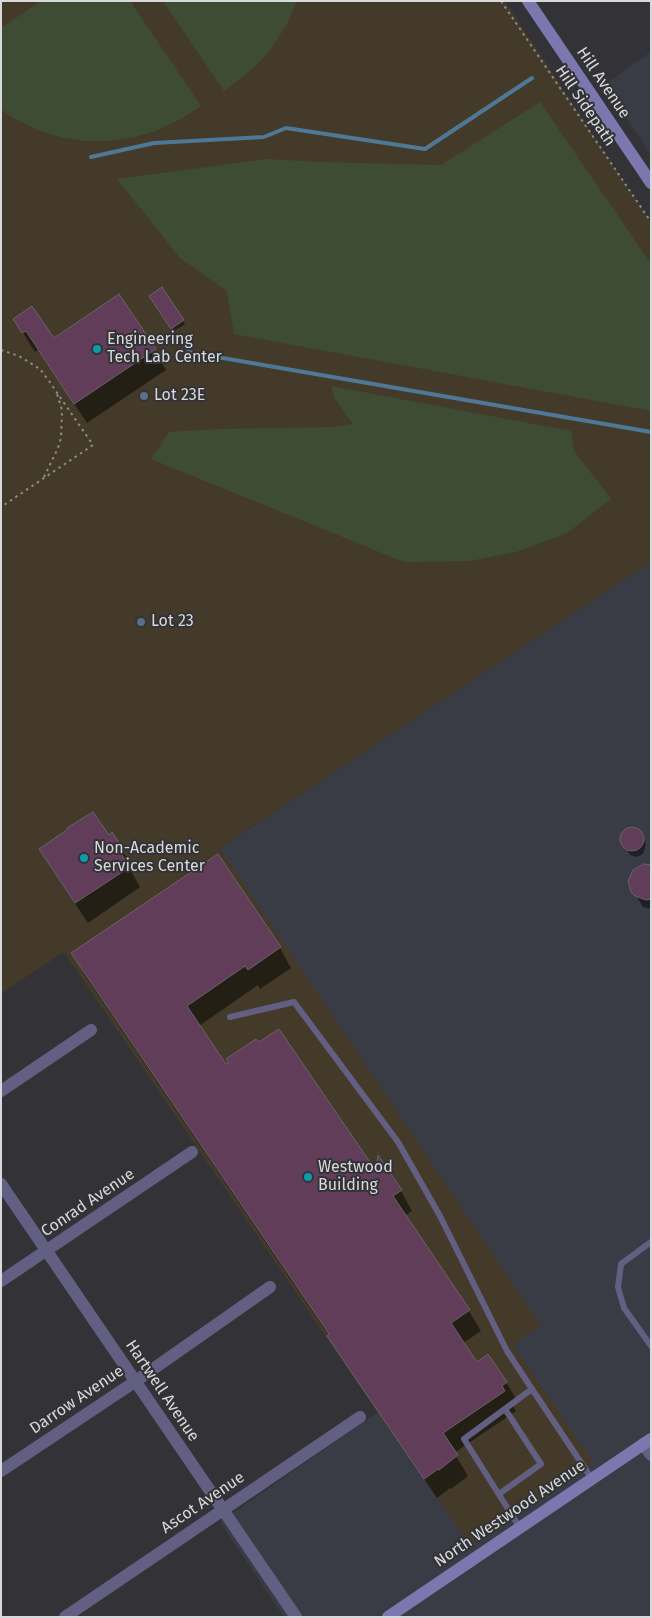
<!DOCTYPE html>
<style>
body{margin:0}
#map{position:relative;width:652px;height:1618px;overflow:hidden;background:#333337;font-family:"Fira Sans",sans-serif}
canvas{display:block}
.frame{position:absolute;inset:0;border:2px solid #d8d9db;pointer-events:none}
</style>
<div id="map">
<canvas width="652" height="1618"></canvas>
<div class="frame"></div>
</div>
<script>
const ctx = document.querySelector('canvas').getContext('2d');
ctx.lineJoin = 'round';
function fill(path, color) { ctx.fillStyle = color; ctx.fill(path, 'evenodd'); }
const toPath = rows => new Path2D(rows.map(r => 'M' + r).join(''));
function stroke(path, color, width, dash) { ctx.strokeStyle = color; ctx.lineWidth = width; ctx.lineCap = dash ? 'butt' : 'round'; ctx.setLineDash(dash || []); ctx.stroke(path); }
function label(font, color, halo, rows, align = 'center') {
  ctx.font = font + ' "Fira Sans",sans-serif'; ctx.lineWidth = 4; ctx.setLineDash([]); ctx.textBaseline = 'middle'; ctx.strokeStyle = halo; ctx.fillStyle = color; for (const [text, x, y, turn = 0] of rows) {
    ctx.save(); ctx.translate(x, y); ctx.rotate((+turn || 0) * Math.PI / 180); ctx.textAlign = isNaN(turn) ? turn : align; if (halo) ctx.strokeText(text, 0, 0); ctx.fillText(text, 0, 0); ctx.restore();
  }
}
const built = toPath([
 [651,52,651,154,604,85],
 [651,562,651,1617,284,1617,220,1522,378,1412,70,948]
]);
const education = toPath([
 [1,1,505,1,651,223,651,562,220,848,541,1325,513,1345,593,1462,470,1545,378,1413,64,952,1,993]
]);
const green = toPath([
 [41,1,130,1,201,106,181,119,156,131,135,137,108,141,85,141,60,137,40,131,13,118,1,109,1,28],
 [163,1,297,1,286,26,267,54,251,70,224,91],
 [540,102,651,264,651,411,234,334,227,291,180,258,117,179,267,159,321,162,441,165],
 [331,386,571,431,574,451,611,499,567,533,516,552,470,561,404,562,151,459,169,432,222,429,331,427,353,424,335,399]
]);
const shadow = toPath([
 [162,289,185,324,174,331,151,296],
 [15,320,53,340,154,350,166,370,87,423,38,350,35,352],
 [632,828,638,831,646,844,643,854,637,857,630,855,621,839,625,830],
 [108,836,119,844,130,864,128,866,140,887,88,923,52,869,40,849],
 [651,867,651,909,643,907,630,886],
 [280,948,291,968,260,989,258,985,199,1026,226,1066,372,1167,401,1191,412,1211,405,1216,469,1311,481,1331,463,1343,477,1363,506,1382,518,1402,513,1406,516,1411,454,1453,468,1476,451,1489,450,1488,437,1498,341,1356,329,1336,84,974,73,954]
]);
const stream = toPath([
 [91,157,154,143,264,137,286,128,425,149,532,78],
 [188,352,651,432]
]);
const building = toPath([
 [162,287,184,320,171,329,149,296,162,287],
 [119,294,156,349,74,404,26,331,22,333,13,319,32,306,54,338,119,294],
 [93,812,109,835,112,832,120,844,116,846,130,867,75,903,39,849,68,829,67,828,93,812],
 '620 839a12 12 0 1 1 24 0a12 12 0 1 1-24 0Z',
 [218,854,281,947,248,970,245,966,187,1006,226,1064,229,1063,226,1059,256,1039,259,1042,279,1029,372,1165,377,1162,378,1155,402,1190,393,1196,470,1310,451,1323,477,1362,488,1354,507,1382,502,1386,505,1391,443,1433,458,1455,439,1470,438,1469,424,1479,327,1336,329,1334,71,953,218,854],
 [644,864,651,865,651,899,646,900,635,896,631,892,628,881,633,870,644,864]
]);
const path = toPath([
 [501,1,651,222],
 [1,350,19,356,40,369,49,381,93,445,1,507],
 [44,477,58,448,61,438,62,410,57,394]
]);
const lane = toPath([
 [230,1017,294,1002,398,1142,440,1216,507,1351,532,1389],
 [651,1242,621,1264,618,1287,624,1308,651,1346],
 [499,1494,541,1464,505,1409],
 [520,1528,464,1439,532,1389,592,1479]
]);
const street = toPath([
 [1,1091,91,1030],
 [1,1184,296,1617],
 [1,1281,192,1152],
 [643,1444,651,1455],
 [1,1471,136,1381,270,1287],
 [65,1617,360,1417]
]);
const secondary = toPath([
 [528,1,651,183],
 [388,1617,651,1439]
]);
const markers = [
 [97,349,5,"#0f9aa8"],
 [144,396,5,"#5c6f8a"],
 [141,622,5,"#5c6f8a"],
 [84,858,5,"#0f9aa8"],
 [308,1177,5,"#0f9aa8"]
];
const streetNames = [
 ["Hill Avenue",603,83,56],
 ["Hill Sidepath",585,106,56],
 ["Conrad Avenue",88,1203,-34],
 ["Hartwell Avenue",162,1391,56],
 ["Darrow Avenue",77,1400,-34],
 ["Ascot Avenue",203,1503,-34],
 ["North Westwood Avenue",510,1514,-34]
];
const poiNames = [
 ["Engineering",107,340],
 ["Tech Lab Center",107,358],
 ["Lot 23E",154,396],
 ["Lot 23",151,622],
 ["Non-Academic",94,849],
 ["Services Center",94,867],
 ["Westwood",318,1168],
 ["Building",318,1186]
];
fill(built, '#3a3c45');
fill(education, '#443a29');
fill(green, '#3f4c35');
fill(shadow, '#0007');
stroke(stream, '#4e7896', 4);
fill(building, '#623d59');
stroke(building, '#676466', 1);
stroke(path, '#8a8b8e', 2, [2.5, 4]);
stroke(lane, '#635f83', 6);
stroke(street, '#635f83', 12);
stroke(secondary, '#7d77af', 12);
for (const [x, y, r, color] of markers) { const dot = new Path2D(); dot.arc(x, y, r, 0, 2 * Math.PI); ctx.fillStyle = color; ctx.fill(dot); stroke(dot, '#333337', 2); }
label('16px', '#d8d9db', '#333337', streetNames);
label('16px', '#d8d9db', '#333337', poiNames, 'left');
</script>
